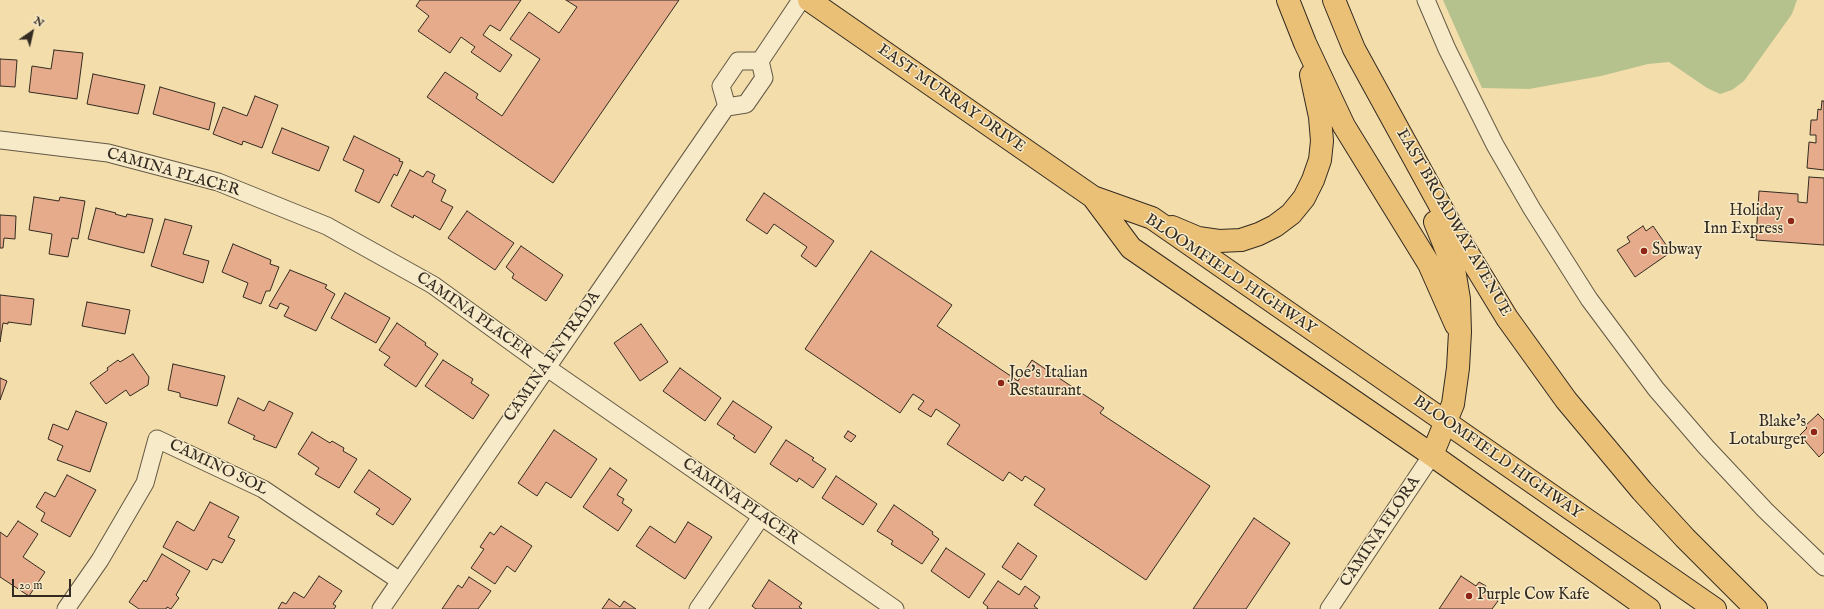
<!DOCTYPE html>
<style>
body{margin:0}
#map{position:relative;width:1824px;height:609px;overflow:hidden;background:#f3deab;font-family:"IM FELL English",serif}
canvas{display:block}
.north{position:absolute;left:12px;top:12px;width:40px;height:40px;-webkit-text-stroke:3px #f7eac8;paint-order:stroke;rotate:34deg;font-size:11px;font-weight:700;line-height:16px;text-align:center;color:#332b21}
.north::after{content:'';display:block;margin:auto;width:14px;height:18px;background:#332b21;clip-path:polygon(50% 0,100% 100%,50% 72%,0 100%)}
.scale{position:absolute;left:12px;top:579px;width:59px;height:18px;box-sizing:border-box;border:2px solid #332b21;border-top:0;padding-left:5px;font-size:12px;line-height:14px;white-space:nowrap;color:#332b21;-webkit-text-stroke:3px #f7eac8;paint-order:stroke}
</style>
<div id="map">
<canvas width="1824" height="609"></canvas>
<div class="north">N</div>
<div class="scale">20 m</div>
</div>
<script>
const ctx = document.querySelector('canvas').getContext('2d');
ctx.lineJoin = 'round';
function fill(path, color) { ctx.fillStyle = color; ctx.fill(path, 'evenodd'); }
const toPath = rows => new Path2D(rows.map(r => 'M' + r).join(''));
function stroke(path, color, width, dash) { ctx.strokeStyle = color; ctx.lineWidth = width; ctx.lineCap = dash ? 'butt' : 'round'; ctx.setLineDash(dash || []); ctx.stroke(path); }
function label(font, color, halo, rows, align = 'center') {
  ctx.font = font + ' "IM FELL English",serif'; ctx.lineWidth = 3; ctx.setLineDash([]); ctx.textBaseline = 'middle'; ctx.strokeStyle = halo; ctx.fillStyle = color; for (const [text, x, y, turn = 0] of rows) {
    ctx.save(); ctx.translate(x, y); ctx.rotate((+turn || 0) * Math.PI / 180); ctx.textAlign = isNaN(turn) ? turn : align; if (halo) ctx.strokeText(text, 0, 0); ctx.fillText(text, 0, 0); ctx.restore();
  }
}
const green = toPath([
 [1443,0,1797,0,1792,14,1744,81,1732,90,1720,94,1707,88,1669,62,1648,64,1601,76,1529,89,1482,88]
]);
const building = toPath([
 [420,0,521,0,500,31,490,25,483,35,512,55,500,72,471,52,475,47,461,37,450,53,418,31,429,16,416,6,420,0],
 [566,0,679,0,553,183,427,97,445,72,478,94,476,98,502,116,540,59,510,39,529,12,559,33,577,7,566,0],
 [54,50,83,53,77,99,29,92,32,66,51,69,54,50],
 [0,59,17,60,15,87,0,86,0,59],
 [93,74,145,85,138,114,87,104,93,74],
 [160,87,215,103,209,130,153,114,160,87],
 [255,96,278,105,262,148,243,141,242,145,213,134,223,107,247,116,255,96],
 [1822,101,1824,101,1824,170,1807,168,1809,142,1816,143,1816,135,1810,135,1811,120,1817,120,1818,109,1821,110,1822,101],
 [282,128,329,147,319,171,272,153,282,128],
 [354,136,400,159,399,161,403,162,397,176,394,174,379,203,355,191,364,170,343,160,354,136],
 [410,170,423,177,427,171,435,175,432,182,446,190,441,201,453,207,440,230,414,215,413,218,391,206,410,170],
 [1809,177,1824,178,1824,245,1756,240,1759,191,1798,194,1798,202,1807,203,1809,177],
 [764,193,834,241,816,267,801,256,807,247,774,224,767,234,746,220,764,193],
 [34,197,59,201,60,197,85,201,78,239,72,238,68,257,49,254,52,234,29,230,34,197],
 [96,208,116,213,115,214,126,217,127,214,153,219,144,253,88,239,96,208],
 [467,211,514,243,495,270,448,238,467,211],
 [0,215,16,216,15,239,4,238,3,248,0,248,0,215],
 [165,219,192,226,183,254,209,261,203,283,151,266,165,219],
 [1643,226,1646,231,1653,226,1671,252,1635,277,1617,250,1630,242,1627,237,1643,226],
 [233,244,271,260,270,264,279,267,270,291,266,291,261,304,243,297,248,283,222,272,233,244],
 [521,246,563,275,546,301,512,278,514,274,506,267,521,246],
 [871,251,952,305,937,326,1018,381,1032,360,1104,408,1100,413,1210,486,1146,580,1034,505,1045,489,1025,476,1022,481,1009,472,1003,481,947,444,960,425,936,409,931,417,918,409,924,401,913,394,900,413,805,349,871,251],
 [290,270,327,285,325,288,335,294,316,331,284,316,289,307,280,303,277,309,269,306,290,270],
 [345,293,390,318,376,343,331,318,345,293],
 [0,295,34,299,31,325,8,322,8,324,3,323,0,342,0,295],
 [87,302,130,310,125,334,82,326,87,302],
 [397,323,426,343,425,345,438,354,416,387,384,365,390,357,379,350,397,323],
 [641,324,668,362,640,381,614,343,641,324],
 [133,354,149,377,148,385,130,396,126,390,106,404,90,383,108,370,107,368,118,360,120,362,133,354],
 [443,360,473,379,471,383,489,395,473,419,425,386,443,360],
 [173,364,225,376,217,406,180,397,180,393,168,390,173,364],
 [680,368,721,398,705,421,663,391,680,368],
 [0,378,7,381,0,400,0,378],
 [238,398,264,411,269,401,293,413,276,448,253,439,255,436,228,423,238,398],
 [733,401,772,427,755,453,733,438,735,436,717,424,733,401],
 [76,411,107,423,90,472,57,460,63,446,48,439,53,424,68,430,76,411],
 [1818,414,1824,420,1824,452,1819,457,1800,435,1807,428,1805,426,1818,414],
 [554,430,597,459,571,498,546,482,537,496,518,483,554,430],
 [848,431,856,436,851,442,844,437,848,431],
 [312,432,330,443,332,441,344,448,343,451,357,459,339,488,315,474,319,468,298,454,312,432],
 [786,440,814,458,812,460,826,469,813,488,799,478,797,482,770,464,786,440],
 [610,468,627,480,617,495,624,499,622,503,632,510,618,531,583,507,610,468],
 [369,470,411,499,393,525,376,514,380,509,354,492,369,470],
 [67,475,96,490,70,537,41,521,45,513,36,507,45,492,55,497,67,475],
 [836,476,877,504,863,525,822,498,836,476],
 [210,502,239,517,228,537,235,540,222,563,213,559,207,570,163,547,177,521,194,531,210,502],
 [894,505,933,532,932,534,939,539,922,564,891,544,893,541,877,531,894,505],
 [1254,518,1290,543,1246,609,1193,609,1254,518],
 [18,521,38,534,23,557,45,572,29,596,0,577,0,532,7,537,18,521],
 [688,522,712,537,685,579,636,546,650,526,675,543,688,522],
 [501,526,532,546,515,572,507,566,495,584,471,568,484,549,480,547,490,532,494,535,501,526],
 [1018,543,1037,556,1021,580,1002,567,1018,543],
 [946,548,985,574,969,598,931,571,946,548],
 [162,554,190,571,176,595,179,598,171,609,167,607,166,609,139,609,129,602,144,580,146,582,162,554],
 [319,576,342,591,333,604,336,606,334,609,278,609,282,602,286,604,294,592,304,598,319,576],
 [1461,576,1476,586,1479,582,1486,586,1483,591,1498,601,1492,609,1439,609,1461,576],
 [469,577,491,591,478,609,442,609,458,585,462,588,469,577],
 [769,580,802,603,799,607,802,609,756,609,752,606,769,580],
 [998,581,1019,595,1025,586,1040,597,1034,606,1038,609,987,609,988,607,983,603,998,581],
 [609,599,620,607,624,601,636,609,602,609,609,599]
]);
const street = toPath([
 [1426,0,1447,49,1495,145,1532,209,1589,299,1656,389,1706,447,1765,510,1824,567],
 [727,107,721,86,738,61,760,61],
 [0,140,108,153,218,182,327,226,433,285,546,367,895,609],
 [66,609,100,560,145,483,157,439,263,489,400,581],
 [381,609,724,110,727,107,746,104,764,78,760,61,801,0],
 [698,609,761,517],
 [1329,609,1432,455]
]);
const primary = toPath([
 [1288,0,1305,43,1344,126,1429,264,1456,325],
 [1334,0,1354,49,1454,231,1507,318,1566,400,1642,491,1685,538,1756,609],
 [1172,227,1198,238,1219,241,1241,240,1259,234,1275,226,1291,214,1304,198,1313,180,1320,160,1322,141,1320,117,1311,75],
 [1432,455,1453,404,1458,368,1460,332,1459,299,1455,275,1451,261,1435,222]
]);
const highway = toPath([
 [809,0,1093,197,1152,218,1715,609],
 [1093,197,1131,248,1432,455,1649,609]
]);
const markers = [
 [1791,221,4,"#8f2418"],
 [1644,251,4,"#8f2418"],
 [1001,383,4,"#8f2418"],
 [1814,432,4,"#8f2418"],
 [1469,596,4,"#8f2418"]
];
const streetNames = [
 ["EAST MURRAY DRIVE",951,99,35],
 ["CAMINA PLACER",173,173,16],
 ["EAST BROADWAY AVENUE",1453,223,60],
 ["BLOOMFIELD HIGHWAY",1230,275,34],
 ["CAMINA PLACER",474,316,35],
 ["CAMINA ENTRADA",553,357,-55],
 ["BLOOMFIELD HIGHWAY",1497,458,35],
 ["CAMINO SOL",218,468,26],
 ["CAMINA PLACER",740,502,35],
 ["CAMINA FLORA",1381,532,-56]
];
const poiNames = [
 ["Holiday",1783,212,"right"],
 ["Inn Express",1783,230,"right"],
 ["Subway",1652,251],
 ["Joe's Italian",1009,374],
 ["Restaurant",1009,392],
 ["Blake's",1806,423,"right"],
 ["Lotaburger",1806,441,"right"],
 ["Purple Cow Kafe",1477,596]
];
fill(green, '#b6c28d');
fill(building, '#e6ab8a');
stroke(building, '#332b21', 1);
stroke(street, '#635844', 19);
stroke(primary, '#332b21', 24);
stroke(highway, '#332b21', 24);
stroke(street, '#f7eac8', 17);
stroke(primary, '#eabf76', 22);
stroke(highway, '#eabf76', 22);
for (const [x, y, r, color] of markers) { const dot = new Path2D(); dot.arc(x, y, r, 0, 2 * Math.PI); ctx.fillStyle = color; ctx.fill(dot); stroke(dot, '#f7eac8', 1.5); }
label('16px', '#332b21', '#f7eac8', streetNames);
label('16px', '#332b21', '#f7eac8', poiNames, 'left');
</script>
